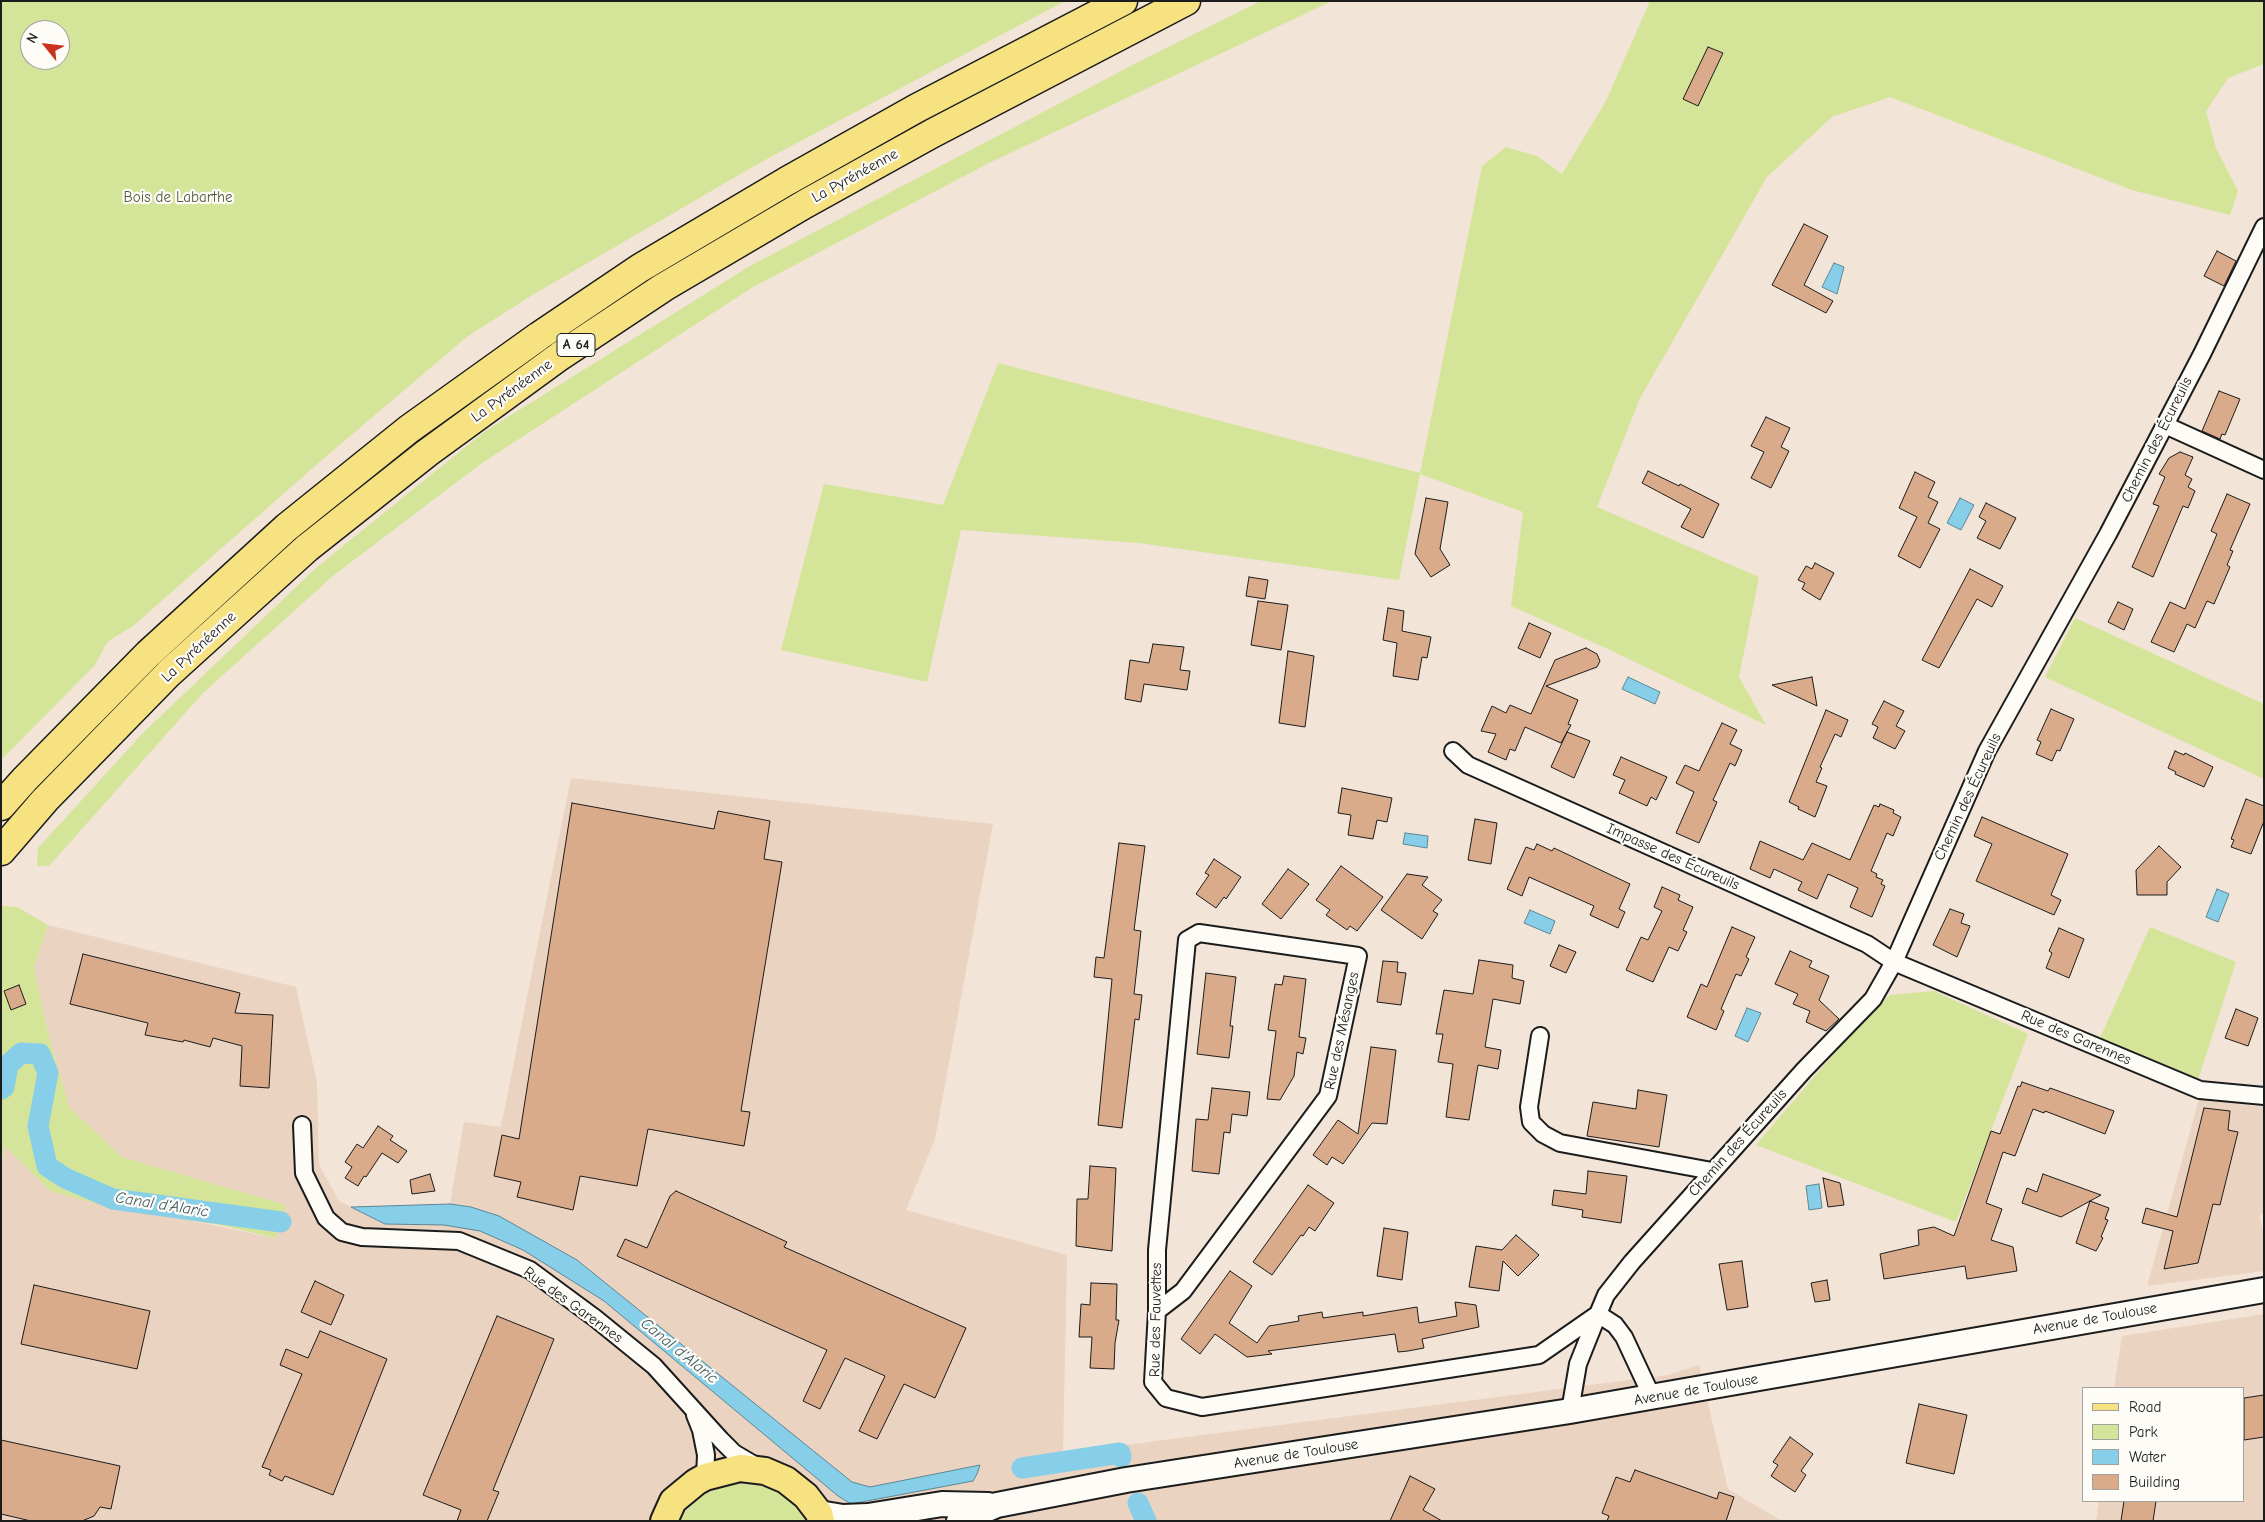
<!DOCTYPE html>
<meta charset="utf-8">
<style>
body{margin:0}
#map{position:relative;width:2265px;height:1522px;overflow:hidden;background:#f2e4d7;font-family:"Comic Neue",sans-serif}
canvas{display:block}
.frame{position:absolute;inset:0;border:2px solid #1c1c1c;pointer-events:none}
.legend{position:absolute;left:2082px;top:1387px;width:162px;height:115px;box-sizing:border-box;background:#fdfcf7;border:1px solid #a3a29f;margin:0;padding:6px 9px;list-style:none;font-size:15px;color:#1c1c1c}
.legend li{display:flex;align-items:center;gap:10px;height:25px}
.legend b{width:25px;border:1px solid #a3a29f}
.north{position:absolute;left:20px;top:20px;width:50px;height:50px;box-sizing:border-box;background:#fdfcf7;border:1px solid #a3a29f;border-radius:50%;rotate:299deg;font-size:14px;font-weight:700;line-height:20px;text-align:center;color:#1c1c1c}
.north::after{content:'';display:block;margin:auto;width:18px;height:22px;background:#c8321e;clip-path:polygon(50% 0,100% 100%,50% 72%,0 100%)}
</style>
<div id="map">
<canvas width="2265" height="1522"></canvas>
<div class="frame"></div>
<ul class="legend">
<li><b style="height:6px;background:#f7e281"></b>Road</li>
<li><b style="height:14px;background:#d4e498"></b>Park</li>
<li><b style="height:14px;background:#87cee8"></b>Water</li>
<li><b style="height:14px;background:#d9ab8b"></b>Building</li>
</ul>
<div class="north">N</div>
</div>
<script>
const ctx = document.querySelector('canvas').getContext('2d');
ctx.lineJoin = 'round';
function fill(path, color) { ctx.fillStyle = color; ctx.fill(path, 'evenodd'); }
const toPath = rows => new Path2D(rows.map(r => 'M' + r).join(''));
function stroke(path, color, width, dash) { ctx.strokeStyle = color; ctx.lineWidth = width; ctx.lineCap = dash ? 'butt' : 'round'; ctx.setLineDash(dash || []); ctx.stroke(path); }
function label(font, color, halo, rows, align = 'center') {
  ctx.font = font + ' "Comic Neue",sans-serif'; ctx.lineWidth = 4.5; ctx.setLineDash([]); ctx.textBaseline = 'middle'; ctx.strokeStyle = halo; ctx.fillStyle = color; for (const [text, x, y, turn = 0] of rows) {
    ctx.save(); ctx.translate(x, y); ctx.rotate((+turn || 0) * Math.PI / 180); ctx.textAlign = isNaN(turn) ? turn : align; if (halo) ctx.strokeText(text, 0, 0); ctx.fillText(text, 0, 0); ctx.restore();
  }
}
const built = toPath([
 [571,778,993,824,935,1139,906,1210,1067,1255,1063,1453,1668,1375,1699,1365,1728,1489,1782,1521,808,1521,792,1500,764,1485,729,1484,689,1507,679,1521,1,1521,1,1163,5,1146,50,1191,274,1238,286,1205,122,1157,69,1107,49,1037,34,968,48,925,296,987,317,1083,319,1165,339,1201,351,1207,450,1204,464,1122,501,1127],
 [2199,1099,2264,1107,2264,1212,2259,1216,2264,1234,2264,1271,2147,1286],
 [2264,1314,2264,1521,2096,1521,2099,1501,2244,1501,2244,1388,2114,1388,2122,1336]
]);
const green = toPath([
 [1,1,1065,1,763,161,534,294,468,336,323,459,133,626,107,642,95,665,1,760],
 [30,30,60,30,60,60,30,60],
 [1261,1,1332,1,989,163,753,287,482,463,334,575,203,693,49,866,37,866,38,848,143,733,316,568,484,432,750,266,1148,57],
 [1650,1,2264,1,2264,64,2228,78,2206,111,2216,148,2238,191,2230,215,2132,190,1890,97,1832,117,1767,177,1640,398,1597,507,1759,577,1739,677,1766,725,1608,649,1511,606,1523,512,1420,474,1399,580,1139,543,961,530,927,682,781,650,824,484,943,505,998,363,1420,473,1482,166,1506,147,1537,156,1562,174,1606,101],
 [2075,618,2264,704,2264,779,2045,677],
 [1,906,17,907,48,925,34,968,49,1037,69,1107,122,1157,286,1205,275,1238,220,1225,113,1208,50,1191,5,1146,1,1163],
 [2150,927,2236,962,2198,1080,2100,1038],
 [1934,991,2028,1034,1956,1222,1756,1145,1866,1016,1890,995],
 [729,1484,764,1485,792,1500,808,1521,679,1521,689,1507,706,1493]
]);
const water = toPath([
 [1834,263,1844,267,1837,294,1822,287,1834,263],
 [1960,498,1974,505,1961,530,1947,523,1960,498],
 [1628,677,1660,692,1655,704,1622,689,1628,677],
 [1405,833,1428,836,1427,848,1403,844,1405,833],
 [2217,889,2229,894,2218,922,2206,917,2217,889],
 [1530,910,1555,921,1550,934,1524,923,1530,910],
 [1747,1008,1761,1013,1748,1042,1735,1036,1747,1008],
 [1819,1184,1822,1208,1809,1210,1806,1186,1819,1184],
 [450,1204,471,1207,499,1216,577,1260,852,1482,870,1487,980,1465,977,1474,973,1481,851,1504,838,1496,604,1301,523,1250,480,1231,444,1225,385,1224,351,1207,450,1204]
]);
const canal = toPath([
 [1,1089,4,1087,8,1065,21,1053,40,1054,48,1073,38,1126,47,1166,65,1178,113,1199,281,1222],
 [1022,1468,1120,1453,1121,1457],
 [1138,1503,1146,1521]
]);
const building = toPath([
 [1708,47,1723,53,1698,106,1683,99,1708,47],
 [1804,224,1828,236,1804,285,1833,301,1826,313,1772,285,1804,224],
 [2217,251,2236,261,2224,286,2204,276,2217,251],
 [2219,391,2240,399,2225,435,2222,434,2220,439,2202,431,2219,391],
 [1766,417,1790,428,1781,447,1789,451,1771,488,1751,478,1764,452,1751,446,1766,417],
 [2180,452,2193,457,2185,475,2192,479,2188,487,2195,491,2188,508,2183,506,2153,577,2132,567,2159,506,2153,504,2165,477,2159,474,2169,458,2180,452],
 [1648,471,1679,486,1680,484,1719,504,1703,538,1681,527,1691,509,1642,483,1648,471],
 [1915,472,1935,482,1928,497,1938,502,1928,523,1940,529,1920,568,1898,556,1917,517,1899,508,1915,472],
 [2227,494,2250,504,2230,550,2233,551,2227,565,2230,567,2214,604,2207,601,2195,628,2187,624,2174,652,2151,642,2170,602,2185,609,2217,534,2211,531,2227,494],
 [1426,498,1448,502,1440,549,1450,565,1431,577,1415,554,1426,498],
 [1986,503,2016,518,2000,549,1977,538,1986,521,1979,517,1986,503],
 [1815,563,1834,573,1820,600,1802,589,1805,583,1798,580,1806,566,1812,569,1815,563],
 [1970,569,2003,586,1992,607,1977,599,1939,668,1922,660,1970,569],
 [1249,577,1268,580,1265,599,1246,596,1249,577],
 [1258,601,1288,605,1281,650,1251,645,1258,601],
 [2118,602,2133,609,2124,630,2108,622,2118,602],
 [1388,608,1404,611,1402,631,1431,637,1427,658,1422,657,1418,680,1393,676,1397,643,1383,640,1388,608],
 [1529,623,1551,633,1540,658,1518,648,1529,623],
 [1153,644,1184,647,1180,670,1190,671,1187,690,1144,684,1141,702,1125,699,1130,660,1149,663,1153,644],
 [1586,648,1597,654,1600,661,1597,667,1546,686,1578,700,1568,724,1571,725,1561,743,1525,727,1515,751,1510,749,1506,760,1488,752,1496,734,1481,731,1492,706,1506,713,1510,705,1531,714,1555,660,1586,648],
 [1288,651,1314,656,1305,727,1279,723,1288,651],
 [1812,677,1817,706,1772,685,1812,677],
 [1884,701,1904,711,1896,726,1905,731,1895,749,1873,738,1878,727,1872,724,1884,701],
 [2051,709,2074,719,2060,751,2057,750,2052,761,2036,754,2041,742,2037,740,2051,709],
 [1826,710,1848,720,1841,737,1835,734,1820,767,1822,768,1816,782,1827,786,1815,817,1798,809,1799,807,1789,802,1826,710],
 [1722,723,1737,730,1730,744,1742,750,1735,766,1730,763,1713,800,1717,802,1699,843,1676,833,1694,792,1676,783,1685,765,1699,771,1722,723],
 [1567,732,1590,741,1574,778,1551,767,1567,732],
 [2175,751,2184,755,2185,753,2213,767,2204,787,2175,774,2176,772,2168,768,2175,751],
 [1621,757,1667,777,1656,800,1651,797,1647,806,1619,793,1625,780,1613,775,1621,757],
 [1342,788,1392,798,1387,822,1377,820,1373,839,1348,835,1351,815,1338,813,1342,788],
 [2246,799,2264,806,2264,821,2251,854,2231,847,2234,840,2231,839,2246,799],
 [572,803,714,829,718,811,770,821,764,859,782,862,741,1111,750,1112,744,1146,648,1129,637,1186,580,1176,573,1210,517,1197,521,1182,494,1176,502,1135,519,1139,572,803],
 [1880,804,1894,810,1893,813,1901,817,1893,836,1887,833,1871,871,1877,874,1876,877,1883,880,1881,884,1885,886,1872,917,1850,907,1858,888,1828,874,1817,899,1798,890,1802,882,1774,869,1770,878,1750,869,1760,841,1803,860,1812,843,1850,860,1874,805,1879,807,1880,804],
 [1982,817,2068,854,2051,895,2061,900,2054,915,1976,881,1992,844,1974,836,1982,817],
 [1475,819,1497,823,1491,864,1468,860,1475,819],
 [1119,843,1145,846,1134,930,1141,931,1134,994,1142,995,1139,1020,1135,1019,1122,1128,1098,1125,1112,979,1094,977,1096,957,1104,958,1119,843],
 [1537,844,1552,851,1554,848,1630,884,1619,909,1625,912,1618,928,1590,915,1594,906,1529,877,1522,896,1507,889,1526,847,1534,850,1537,844],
 [2159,846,2181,867,2167,882,2167,895,2137,895,2136,870,2159,846],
 [1214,859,1241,877,1226,899,1224,897,1216,908,1196,894,1209,875,1205,873,1214,859],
 [1341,866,1383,897,1357,931,1350,926,1347,930,1326,915,1330,910,1316,900,1341,866],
 [1288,869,1309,884,1281,919,1262,904,1288,869],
 [1407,874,1428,877,1422,885,1442,900,1433,911,1438,914,1422,939,1381,910,1407,874],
 [1662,887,1680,895,1678,900,1693,907,1683,930,1687,932,1678,951,1669,947,1653,982,1626,970,1641,937,1648,940,1662,911,1654,907,1662,887],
 [1950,909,1964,914,1961,923,1970,926,1957,957,1933,945,1950,909],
 [1732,927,1755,937,1746,957,1749,959,1741,976,1736,974,1721,1009,1724,1011,1716,1030,1687,1017,1701,984,1707,987,1732,927],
 [2059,928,2084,939,2069,978,2046,968,2052,953,2049,951,2059,928],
 [1559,945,1576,952,1566,973,1550,966,1559,945],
 [1790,951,1812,961,1809,967,1829,976,1819,1000,1839,1019,1826,1031,1806,1022,1810,1011,1793,1004,1798,994,1775,984,1790,951],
 [83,954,240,993,235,1013,273,1015,269,1088,240,1086,242,1046,213,1038,210,1047,184,1040,183,1042,145,1035,148,1023,70,1004,83,954],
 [1479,960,1513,965,1512,978,1524,981,1520,1004,1493,999,1485,1047,1501,1050,1498,1069,1478,1065,1469,1120,1446,1117,1453,1064,1438,1062,1443,1034,1436,1034,1444,990,1473,994,1479,960],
 [1383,961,1398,962,1397,972,1406,973,1401,1005,1377,1002,1383,961],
 [1206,973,1236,977,1230,1026,1233,1026,1229,1058,1197,1054,1206,973],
 [1284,976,1306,979,1299,1037,1306,1038,1303,1054,1297,1052,1294,1076,1280,1100,1267,1099,1276,1031,1268,1030,1275,984,1282,985,1284,976],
 [19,985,26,1004,11,1010,4,991,19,985],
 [2236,1009,2258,1018,2248,1046,2225,1038,2236,1009],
 [1371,1047,1396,1050,1387,1124,1372,1123,1343,1164,1332,1157,1327,1165,1313,1155,1338,1120,1358,1134,1371,1047],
 [2022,1082,2048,1091,2050,1088,2114,1111,2105,1134,2045,1111,2044,1113,2033,1109,2015,1156,2003,1152,1986,1203,2002,1209,1991,1240,2013,1247,2017,1271,1967,1279,1965,1266,1884,1279,1880,1254,1919,1245,1918,1230,1934,1227,1954,1236,1991,1131,2000,1134,2018,1086,2020,1087,2022,1082],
 [1212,1088,1250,1092,1247,1116,1232,1114,1230,1133,1224,1132,1219,1174,1192,1171,1196,1119,1208,1120,1212,1088],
 [1638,1090,1667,1095,1659,1147,1587,1136,1593,1102,1636,1109,1638,1090],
 [2204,1108,2230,1111,2228,1130,2238,1132,2220,1205,2213,1204,2198,1263,2164,1269,2173,1231,2142,1223,2146,1208,2177,1217,2204,1108],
 [378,1126,393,1136,390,1140,407,1151,398,1163,382,1153,366,1177,364,1176,358,1186,345,1178,352,1167,345,1162,357,1144,363,1148,378,1126],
 [1090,1166,1116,1168,1112,1251,1076,1246,1077,1199,1088,1199,1090,1166],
 [1588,1171,1627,1176,1621,1223,1582,1217,1583,1210,1552,1205,1554,1190,1586,1194,1588,1171],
 [430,1174,435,1191,412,1194,410,1180,430,1174],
 [2043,1174,2101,1195,2061,1217,2022,1203,2027,1188,2037,1192,2043,1174],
 [1823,1178,1840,1183,1844,1205,1828,1207,1823,1178],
 [1308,1185,1334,1203,1315,1231,1309,1227,1303,1236,1301,1235,1272,1275,1253,1262,1308,1185],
 [676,1191,787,1242,784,1247,966,1328,935,1398,904,1384,877,1439,859,1431,885,1376,845,1358,820,1409,803,1401,827,1350,617,1256,625,1239,647,1248,670,1196,676,1191],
 [2090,1201,2109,1208,2105,1219,2108,1220,2101,1237,2103,1238,2096,1251,2076,1243,2090,1201],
 [1384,1228,1408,1232,1402,1280,1377,1276,1384,1228],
 [1516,1235,1539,1255,1518,1276,1503,1261,1499,1291,1469,1287,1476,1246,1502,1250,1516,1235],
 [1742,1261,1748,1307,1727,1310,1719,1264,1742,1261],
 [1230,1271,1252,1286,1229,1323,1257,1343,1269,1326,1299,1321,1298,1316,1322,1312,1323,1318,1363,1312,1363,1316,1417,1307,1419,1323,1457,1316,1455,1302,1476,1305,1479,1327,1422,1339,1424,1348,1408,1351,1398,1352,1395,1334,1268,1351,1272,1354,1247,1357,1215,1334,1200,1354,1181,1339,1230,1271],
 [1827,1280,1830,1300,1815,1302,1811,1283,1827,1280],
 [315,1281,344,1295,331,1325,301,1312,315,1281],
 [1091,1283,1117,1284,1116,1320,1119,1320,1115,1343,1114,1369,1090,1368,1092,1337,1079,1337,1081,1304,1090,1305,1091,1283],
 [34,1285,150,1311,137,1369,21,1344,34,1285],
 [497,1316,554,1339,493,1490,499,1492,487,1521,457,1521,461,1510,423,1495,497,1316],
 [320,1331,387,1359,333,1495,285,1476,282,1481,269,1475,271,1470,262,1467,302,1374,280,1365,286,1349,308,1358,320,1331],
 [2264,1395,2264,1437,2244,1440,2244,1398,2264,1395],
 [1919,1404,1967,1415,1954,1474,1906,1463,1919,1404],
 [1790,1437,1813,1454,1801,1471,1806,1475,1795,1492,1771,1476,1778,1465,1773,1462,1790,1437],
 [1,1440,120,1466,111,1509,100,1507,94,1516,82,1521,31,1521,1,1514,1,1440],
 [1635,1470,1717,1499,1719,1492,1734,1497,1726,1521,1607,1521,1609,1516,1602,1513,1616,1477,1630,1482,1635,1470],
 [1410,1476,1435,1489,1423,1510,1442,1521,1390,1521,1410,1476],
 [2124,1501,2156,1501,2153,1521,2121,1521,2124,1501]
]);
const street = toPath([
 [2165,425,2264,470],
 [1453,751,1468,765,1867,944,1894,962,2200,1090,2264,1096],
 [1540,1036,1529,1107,1531,1122,1543,1134,1560,1143,1712,1171],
 [302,1125,304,1173,326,1218,342,1232,362,1237,459,1241,530,1270,595,1318,654,1366,721,1440,734,1453,756,1466],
 [1157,1311,1183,1291,1328,1096,1358,956,1199,933,1187,940,1157,1250,1157,1311,1153,1382,1166,1398,1202,1407,1539,1355,1598,1314,1606,1295,1632,1262,1804,1070,1873,999,1894,962,1987,751,2108,534,2202,354,2264,227],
 [1570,1411,1578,1364,1598,1314,1615,1325,1624,1337,1652,1397],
 [695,1415,701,1430,706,1455,705,1477]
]);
const secondary = toPath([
 [819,1513,843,1517,868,1516,942,1504,988,1505],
 [959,1521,997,1505,1126,1480,1570,1411,2264,1290]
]);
const primary = toPath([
 [664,1521,673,1501,696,1482,705,1477,740,1468,765,1471,786,1480,806,1496,819,1513,821,1521]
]);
const highway = toPath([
 [1,806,25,779,148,654,287,527,409,429,539,336,640,268,787,181,917,108,1123,1],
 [1,851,45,800,169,673,307,548,427,453,560,356,664,287,805,204,933,133,1186,1]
]);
const shields = [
 [576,345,38]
];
const shieldNames = [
 ["A 64",576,345]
];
const streetNames = [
 ["La Pyrénéenne",855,176,-29],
 ["La Pyrénéenne",512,391,-36],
 ["Chemin des Écureuils",2157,440,-63],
 ["La Pyrénéenne",199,647,-43],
 ["Chemin des Écureuils",1968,797,-65],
 ["Impasse des Écureuils",1673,857,24],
 ["Rue des Mésanges",1342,1031,-78],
 ["Rue des Garennes",2076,1038,23],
 ["Chemin des Écureuils",1738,1143,-48],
 ["Rue des Garennes",573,1305,36],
 ["Avenue de Toulouse",2095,1319,-10],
 ["Rue des Fauvettes",1156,1320,-89],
 ["Avenue de Toulouse",1696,1390,-10],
 ["Avenue de Toulouse",1296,1454,-9]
];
const parkNames = [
 ["Bois de Labarthe",178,198]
];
const waterNames = [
 ["Canal d'Alaric",162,1205,9],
 ["Canal d'Alaric",679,1351,39]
];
fill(built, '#ead3c0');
fill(green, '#d4e498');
fill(water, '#87cee8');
stroke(water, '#5c8796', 1);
stroke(canal, '#87cee8', 21);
fill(building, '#d9ab8b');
stroke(building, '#1c1c1c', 1);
stroke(street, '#1c1c1c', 20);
stroke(secondary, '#1c1c1c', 28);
stroke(primary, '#1c1c1c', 30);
stroke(highway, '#1c1c1c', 31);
stroke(street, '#fdfcf7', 16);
stroke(secondary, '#fdfcf7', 24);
stroke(primary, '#f7e281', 26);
stroke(highway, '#f7e281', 28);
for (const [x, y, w] of shields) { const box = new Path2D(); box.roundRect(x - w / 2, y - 11.5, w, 23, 4); ctx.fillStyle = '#fdfcf7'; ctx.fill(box); stroke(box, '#1c1c1c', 1); }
label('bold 14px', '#1c1c1c', null, shieldNames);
label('15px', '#1c1c1c', '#fdfcf7', streetNames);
label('15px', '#535841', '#fdfcf7', parkNames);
label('italic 16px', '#415a63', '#fdfcf7', waterNames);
</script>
